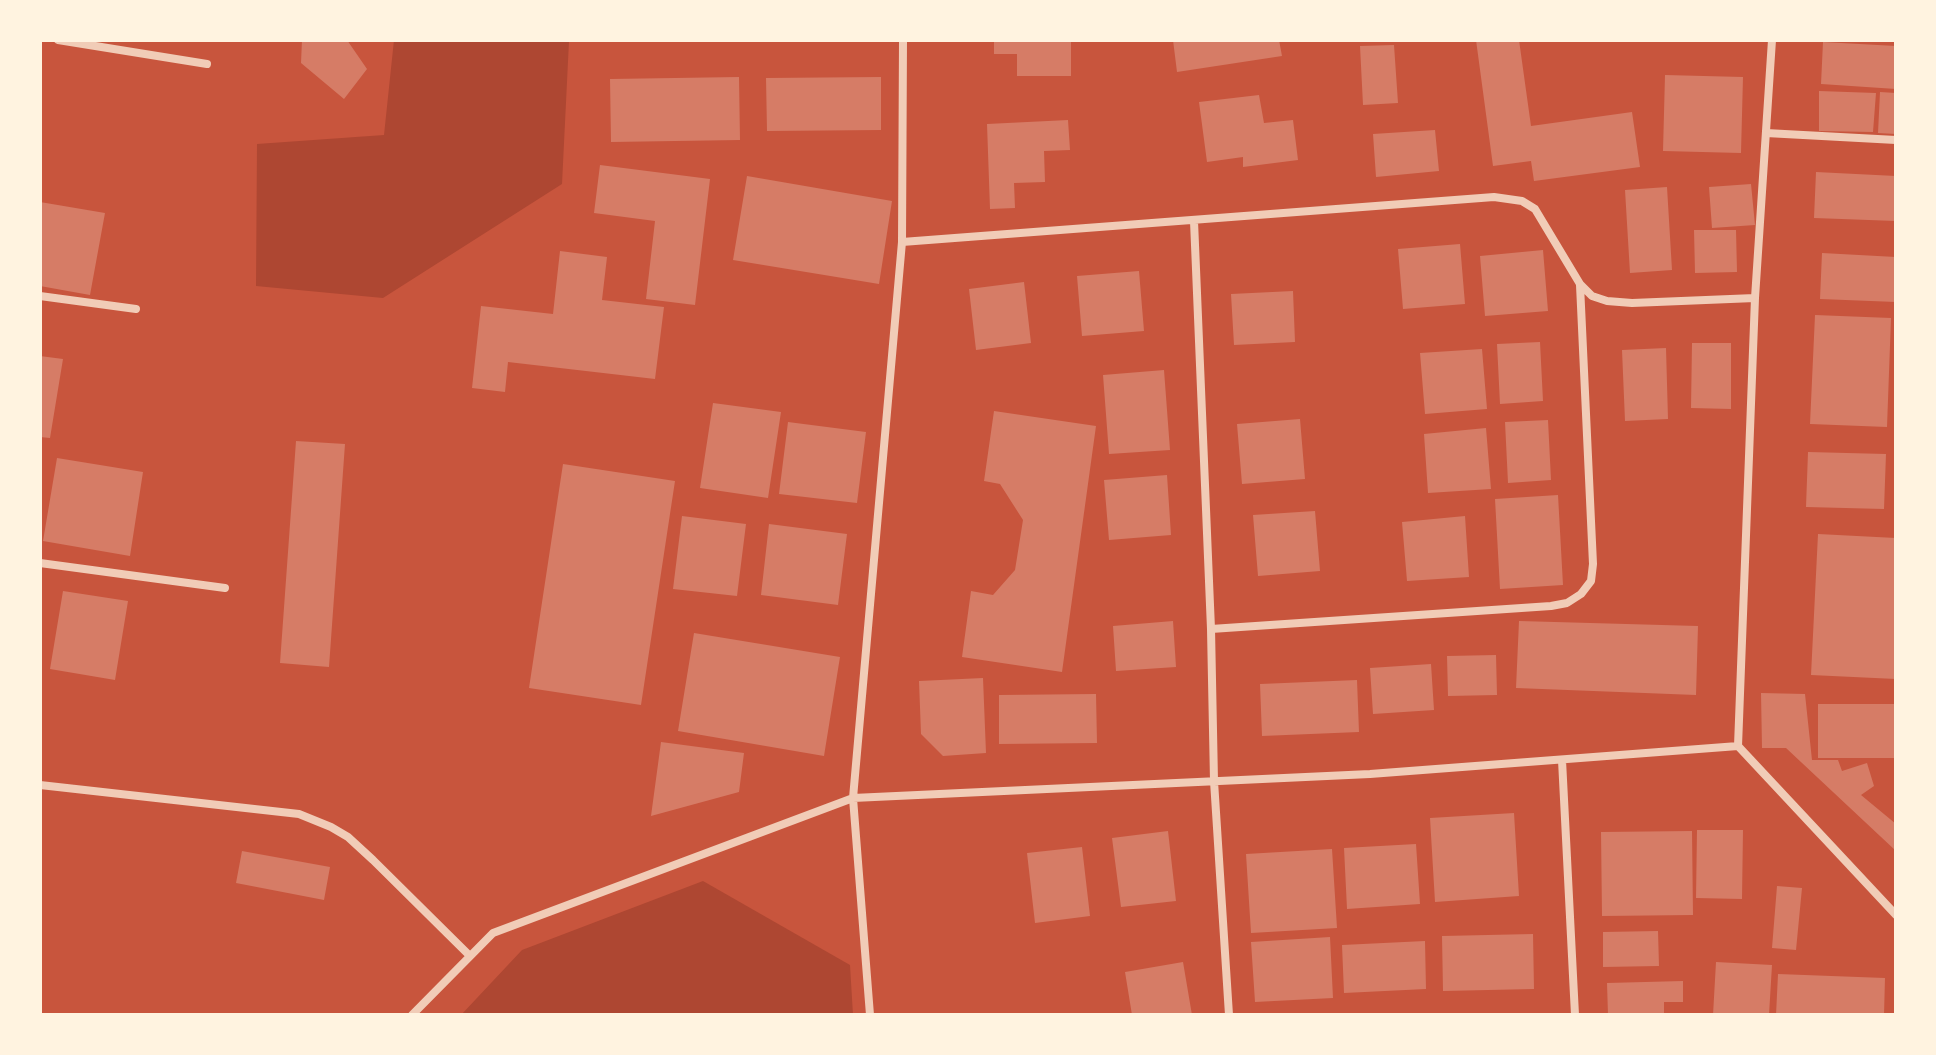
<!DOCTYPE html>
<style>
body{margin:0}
#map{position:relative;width:1936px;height:1055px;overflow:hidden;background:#c8553d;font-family:"PT Sans Narrow",sans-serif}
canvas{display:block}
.frame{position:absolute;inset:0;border:42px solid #fff3e0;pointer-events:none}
</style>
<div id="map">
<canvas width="1936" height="1055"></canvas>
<div class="frame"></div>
</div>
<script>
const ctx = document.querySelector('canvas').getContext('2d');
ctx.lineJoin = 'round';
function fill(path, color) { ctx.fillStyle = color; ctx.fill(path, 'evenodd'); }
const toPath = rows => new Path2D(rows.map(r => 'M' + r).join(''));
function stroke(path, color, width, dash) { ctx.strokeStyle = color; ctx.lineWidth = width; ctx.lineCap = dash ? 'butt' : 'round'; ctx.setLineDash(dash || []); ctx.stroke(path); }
const green = toPath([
 [394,40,609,40,569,41,562,184,383,298,256,286,257,144,384,135],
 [703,881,850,965,853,1015,461,1015,522,950]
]);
const building = toPath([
 [302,40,347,40,367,69,344,99,301,63],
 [994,40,1071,40,1071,76,1017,76,1017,54,994,54],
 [1173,40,1279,40,1282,56,1177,72],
 [1476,40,1519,40,1531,126,1632,112,1640,167,1534,181,1531,161,1493,166],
 [1823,42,1896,46,1896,89,1821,84],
 [1394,45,1398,103,1363,105,1360,46],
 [1665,75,1743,77,1741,153,1663,151],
 [739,77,740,140,611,142,610,79],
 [881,77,881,130,767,131,766,78],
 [1819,91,1876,93,1873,132,1819,131],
 [1880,92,1896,93,1896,134,1878,133],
 [1259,95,1264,123,1293,120,1298,160,1243,167,1243,157,1207,162,1199,102],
 [1068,120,1070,150,1044,151,1045,182,1014,183,1015,208,990,209,987,124],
 [1435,130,1439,171,1376,177,1373,134],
 [600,165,710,179,695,305,646,299,655,221,594,213],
 [1816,172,1896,176,1896,221,1814,218],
 [747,176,892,201,879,284,733,260],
 [1751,184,1755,225,1712,228,1709,187],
 [1667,187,1672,270,1630,273,1625,190],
 [40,202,105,213,90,295,40,286],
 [1694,230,1736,230,1737,272,1695,273],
 [1460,244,1465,304,1403,309,1398,249],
 [1543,250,1548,311,1485,316,1480,256],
 [560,251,607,257,602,300,664,307,655,379,508,362,505,392,472,388,481,306,553,314],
 [1822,253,1896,257,1896,302,1820,299],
 [1139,271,1144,331,1082,336,1077,276],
 [1024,282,1031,343,976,350,969,289],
 [1293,291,1295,342,1234,345,1231,294],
 [1815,315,1891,318,1887,427,1810,424],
 [1540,342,1543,401,1500,404,1497,344],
 [1692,343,1731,343,1731,409,1691,408],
 [1666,348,1668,419,1625,421,1622,350],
 [1482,349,1487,409,1425,414,1420,353],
 [40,356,63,359,50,438,40,437],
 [1164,370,1170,450,1109,454,1103,375],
 [713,403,781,412,768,498,700,488],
 [994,411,1096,426,1062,672,962,657,971,591,993,595,1015,570,1023,520,1000,484,984,481],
 [1300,419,1305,479,1242,484,1237,424],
 [1548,420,1551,480,1508,483,1505,422],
 [788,422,866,432,857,503,779,494],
 [1486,428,1491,489,1428,493,1424,434],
 [296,441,345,444,329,667,280,663],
 [1808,452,1886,454,1884,509,1806,507],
 [57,458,143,472,130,556,43,541],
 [563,464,675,481,641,705,529,688],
 [1167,475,1171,535,1109,540,1104,480],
 [1558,495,1563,585,1500,589,1495,499],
 [1315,511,1320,571,1258,576,1253,515],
 [682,516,746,524,737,596,673,589],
 [1465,516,1469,577,1407,581,1402,522],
 [769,524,847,534,838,605,761,595],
 [1818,534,1896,538,1896,679,1811,675],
 [63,591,128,601,115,680,50,669],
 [1173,621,1176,667,1116,671,1113,626],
 [1519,621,1698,626,1696,695,1516,688],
 [694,633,840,657,824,756,678,731],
 [1496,655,1497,695,1448,696,1447,656],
 [1431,664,1434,710,1373,714,1370,668],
 [983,678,986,753,943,756,921,734,919,681],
 [1357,680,1359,732,1262,736,1260,684],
 [1761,693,1805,694,1812,760,1838,760,1842,771,1867,763,1874,786,1861,795,1896,824,1896,851,1786,748,1762,748],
 [1096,694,1097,743,999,744,999,695],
 [1818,704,1896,704,1896,758,1818,758],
 [661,742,744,753,739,792,651,816],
 [1514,813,1519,896,1435,902,1430,818],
 [1697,830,1743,830,1742,899,1696,898],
 [1168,831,1176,901,1121,907,1112,838],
 [1692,831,1693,915,1602,916,1601,832],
 [1416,844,1420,904,1347,909,1344,848],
 [1082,847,1090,916,1035,923,1027,853],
 [1332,849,1337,928,1251,933,1246,854],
 [242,851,330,867,324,900,236,883],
 [1777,886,1802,888,1796,950,1772,948],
 [1658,931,1659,966,1603,967,1603,932],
 [1533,934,1534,989,1443,991,1442,936],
 [1330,937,1333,998,1255,1002,1251,942],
 [1425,941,1426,989,1344,993,1342,945],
 [1183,962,1192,1015,1132,1015,1125,972],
 [1716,962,1772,965,1769,1015,1713,1015],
 [1778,974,1885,978,1884,1015,1776,1015],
 [1683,981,1683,1002,1664,1002,1664,1015,1608,1015,1607,983]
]);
const minor = toPath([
 [58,40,207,64],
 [1766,133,1896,140],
 [1194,221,1211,629,1214,781,1229,1015],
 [902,242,1494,197,1522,201,1535,209,1580,284,1592,296,1607,301,1632,303,1755,298],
 [40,296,136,309],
 [40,563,225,588],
 [1211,629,1551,606,1567,603,1581,594,1591,581,1593,564,1580,285],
 [1738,746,1755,298,1772,40],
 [1562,760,1575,1015],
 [40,785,299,814,331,827,348,837,373,860,470,956],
 [412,1015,493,933,853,798,1370,774,1738,746,1896,915],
 [870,1015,853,798,902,242,903,40]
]);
fill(green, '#ae4732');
fill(building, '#d67c66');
stroke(minor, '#f1ccb7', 8);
</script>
